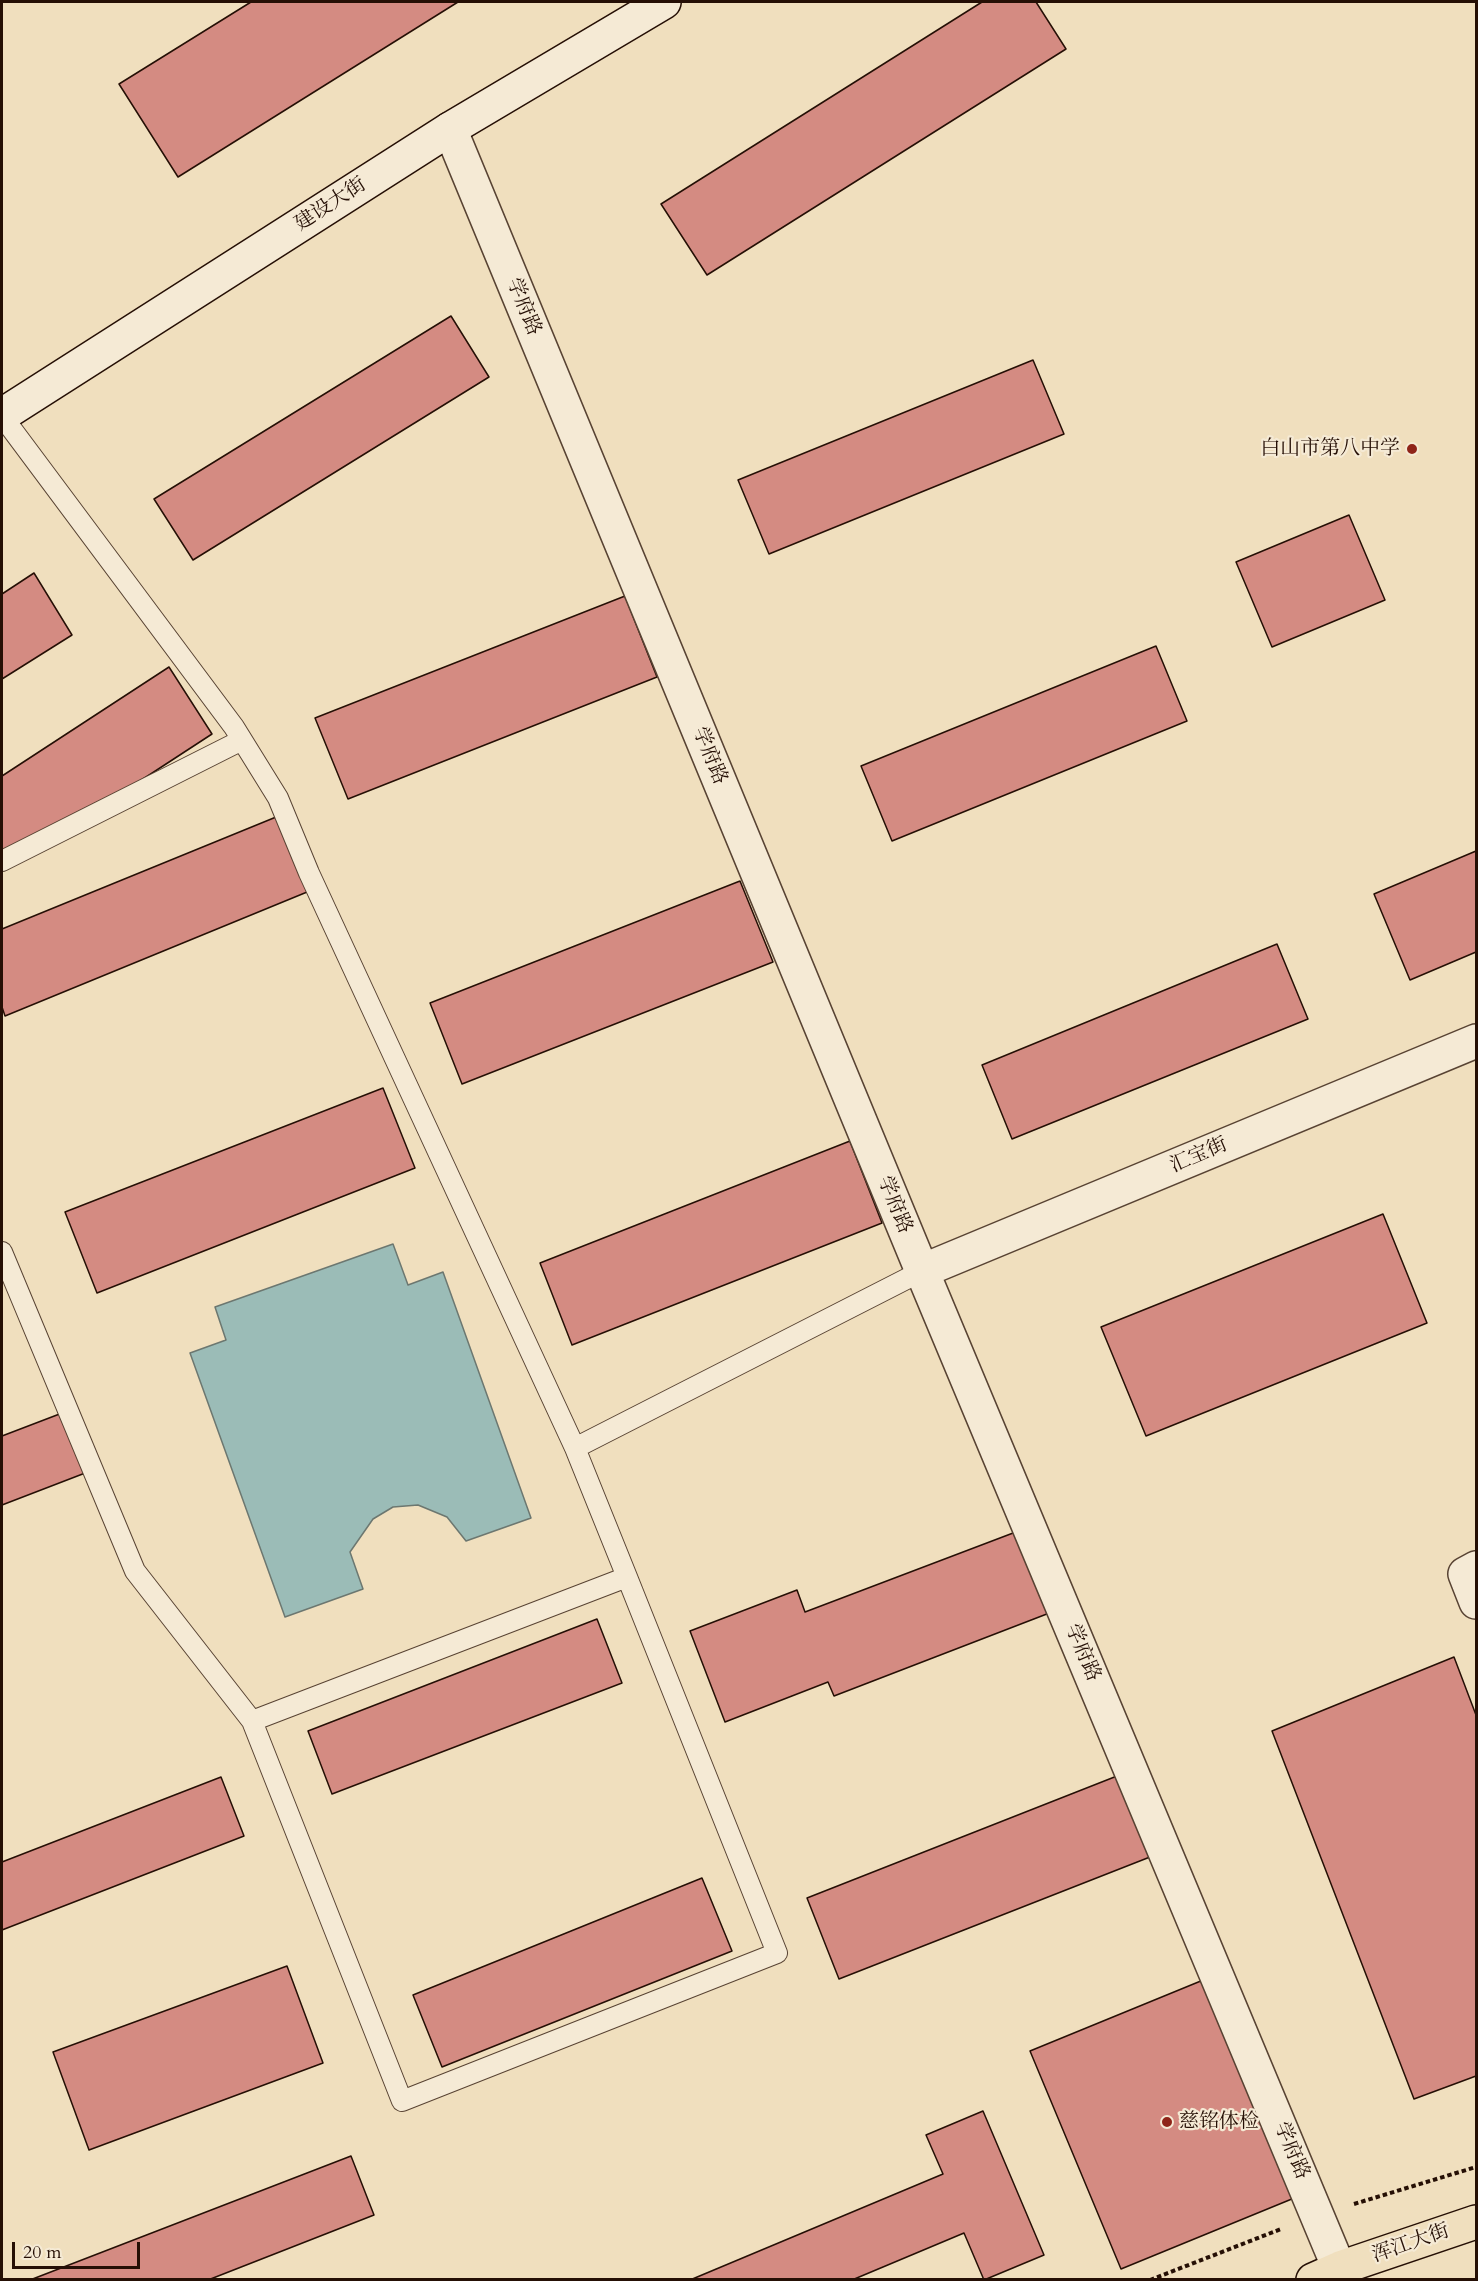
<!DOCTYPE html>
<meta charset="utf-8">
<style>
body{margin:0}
#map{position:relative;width:1478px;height:2281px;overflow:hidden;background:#f0dfbe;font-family:Cardo,serif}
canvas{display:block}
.frame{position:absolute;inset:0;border:3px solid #250f05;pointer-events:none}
.scale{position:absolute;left:12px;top:2242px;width:128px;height:27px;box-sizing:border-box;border:3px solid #250f05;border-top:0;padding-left:8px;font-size:18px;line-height:21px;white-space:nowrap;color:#250f05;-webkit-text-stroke:4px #f5ead5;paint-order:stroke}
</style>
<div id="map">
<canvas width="1478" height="2281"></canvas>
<div class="frame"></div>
<div class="scale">20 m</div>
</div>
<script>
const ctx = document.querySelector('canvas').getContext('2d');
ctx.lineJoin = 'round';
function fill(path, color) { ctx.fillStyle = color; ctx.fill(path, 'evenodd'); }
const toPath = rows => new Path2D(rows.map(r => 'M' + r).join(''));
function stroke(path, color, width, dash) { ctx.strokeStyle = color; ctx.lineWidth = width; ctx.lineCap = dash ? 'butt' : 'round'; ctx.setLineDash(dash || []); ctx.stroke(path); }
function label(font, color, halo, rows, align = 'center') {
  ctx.font = font + ' Cardo,"Noto Serif SC",serif'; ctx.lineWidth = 4.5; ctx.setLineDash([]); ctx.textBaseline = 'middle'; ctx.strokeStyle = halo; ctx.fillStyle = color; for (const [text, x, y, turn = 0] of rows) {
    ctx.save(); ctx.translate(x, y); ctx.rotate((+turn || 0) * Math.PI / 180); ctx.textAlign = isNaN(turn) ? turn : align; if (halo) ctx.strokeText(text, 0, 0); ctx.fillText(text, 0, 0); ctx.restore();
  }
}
const water = toPath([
 [393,1244,408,1285,443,1272,531,1518,466,1541,447,1517,418,1505,393,1507,373,1519,350,1552,363,1589,285,1617,190,1353,226,1340,215,1307,393,1244]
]);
const building = toPath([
 [251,2,458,2,178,177,119,84,251,2],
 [982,2,1036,2,1066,49,707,275,661,204,982,2],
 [451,316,489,377,193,560,154,499,451,316],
 [1033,360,1064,434,769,554,738,480,1033,360],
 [1349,515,1385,600,1272,647,1236,562,1349,515],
 [34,573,72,635,2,679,2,594,34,573],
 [625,596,657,677,348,799,315,718,625,596],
 [1156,646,1187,721,892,841,861,766,1156,646],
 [169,667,212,734,2,871,2,776,169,667],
 [281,815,312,890,5,1016,2,1007,2,929,281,815],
 [1476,851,1476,952,1410,980,1374,894,1476,851],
 [740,881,773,962,462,1084,430,1003,740,881],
 [1277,944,1308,1019,1012,1139,982,1065,1277,944],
 [383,1088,415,1168,97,1293,65,1212,383,1088],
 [850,1141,882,1223,572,1345,540,1263,850,1141],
 [1383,1214,1427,1323,1146,1436,1101,1327,1383,1214],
 [70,1410,93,1470,2,1505,2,1436,70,1410],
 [1021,1530,1052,1612,834,1696,828,1682,725,1722,690,1631,797,1590,805,1612,1021,1530],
 [597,1619,622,1683,332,1794,308,1731,597,1619],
 [1454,1657,1476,1715,1476,2076,1414,2099,1272,1731,1454,1657],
 [1117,1776,1150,1857,839,1979,807,1898,1117,1776],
 [221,1777,244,1836,2,1930,2,1862,221,1777],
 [702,1878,732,1951,442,2067,413,1995,702,1878],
 [287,1966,323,2063,89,2150,53,2052,287,1966],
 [1213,1976,1304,2194,1121,2269,1030,2051,1213,1976],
 [983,2111,1044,2255,984,2280,964,2233,852,2280,690,2280,943,2174,926,2135,983,2111],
 [351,2156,374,2215,208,2280,30,2280,351,2156]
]);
const path = toPath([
 [1354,2204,1476,2167],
 [1150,2280,1281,2229]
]);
const service = toPath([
 [2,416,234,727,278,798,309,873,575,1448,922,1271],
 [2,861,242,740],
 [2,1252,135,1571,252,1721],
 [575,1448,627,1577,777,1953,402,2101,252,1721,627,1577]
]);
const minor = toPath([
 [1476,1568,1465,1574,1476,1602]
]);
const tertiary = toPath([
 [450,129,922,1271,1344,2280],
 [922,1271,1476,1041]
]);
const secondary = toPath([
 [2,415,450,129,664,2]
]);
const primary = toPath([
 [1313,2280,1340,2268,1476,2222]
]);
const markers = [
 [1412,449,6,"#8f2418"],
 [1167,2122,6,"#8f2418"]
];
const streetNames = [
 ["建设大街",331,205,-33],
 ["学府路",523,307,68],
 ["学府路",709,756,68],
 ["汇宝街",1199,1156,-23],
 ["学府路",894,1205,68],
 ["学府路",1082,1653,67],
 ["学府路",1291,2151,67],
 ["浑江大街",1411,2244,-19]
];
const poiNames = [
 ["白山市第八中学",1400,449],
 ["慈铭体检",1179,2122,"left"]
];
fill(water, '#9bbcb7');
stroke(water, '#6c7770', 1.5);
fill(building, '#d48b82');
stroke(building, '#250f05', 1.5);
stroke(service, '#584333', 22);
stroke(minor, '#584333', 36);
stroke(tertiary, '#584333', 36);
stroke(secondary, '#250f05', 36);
stroke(primary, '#250f05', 36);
stroke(path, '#250f05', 4, [4.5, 3]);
stroke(service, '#f5ead5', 20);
stroke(minor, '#f5ead5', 33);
stroke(tertiary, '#f5ead5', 33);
stroke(secondary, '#f5ead5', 33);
stroke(primary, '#f0dfbe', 33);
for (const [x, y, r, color] of markers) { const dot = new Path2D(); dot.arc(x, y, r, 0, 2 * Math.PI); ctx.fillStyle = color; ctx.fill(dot); stroke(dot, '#f5ead5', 2); }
label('20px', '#250f05', '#f5ead5', streetNames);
label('20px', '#250f05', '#f5ead5', poiNames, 'right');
</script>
